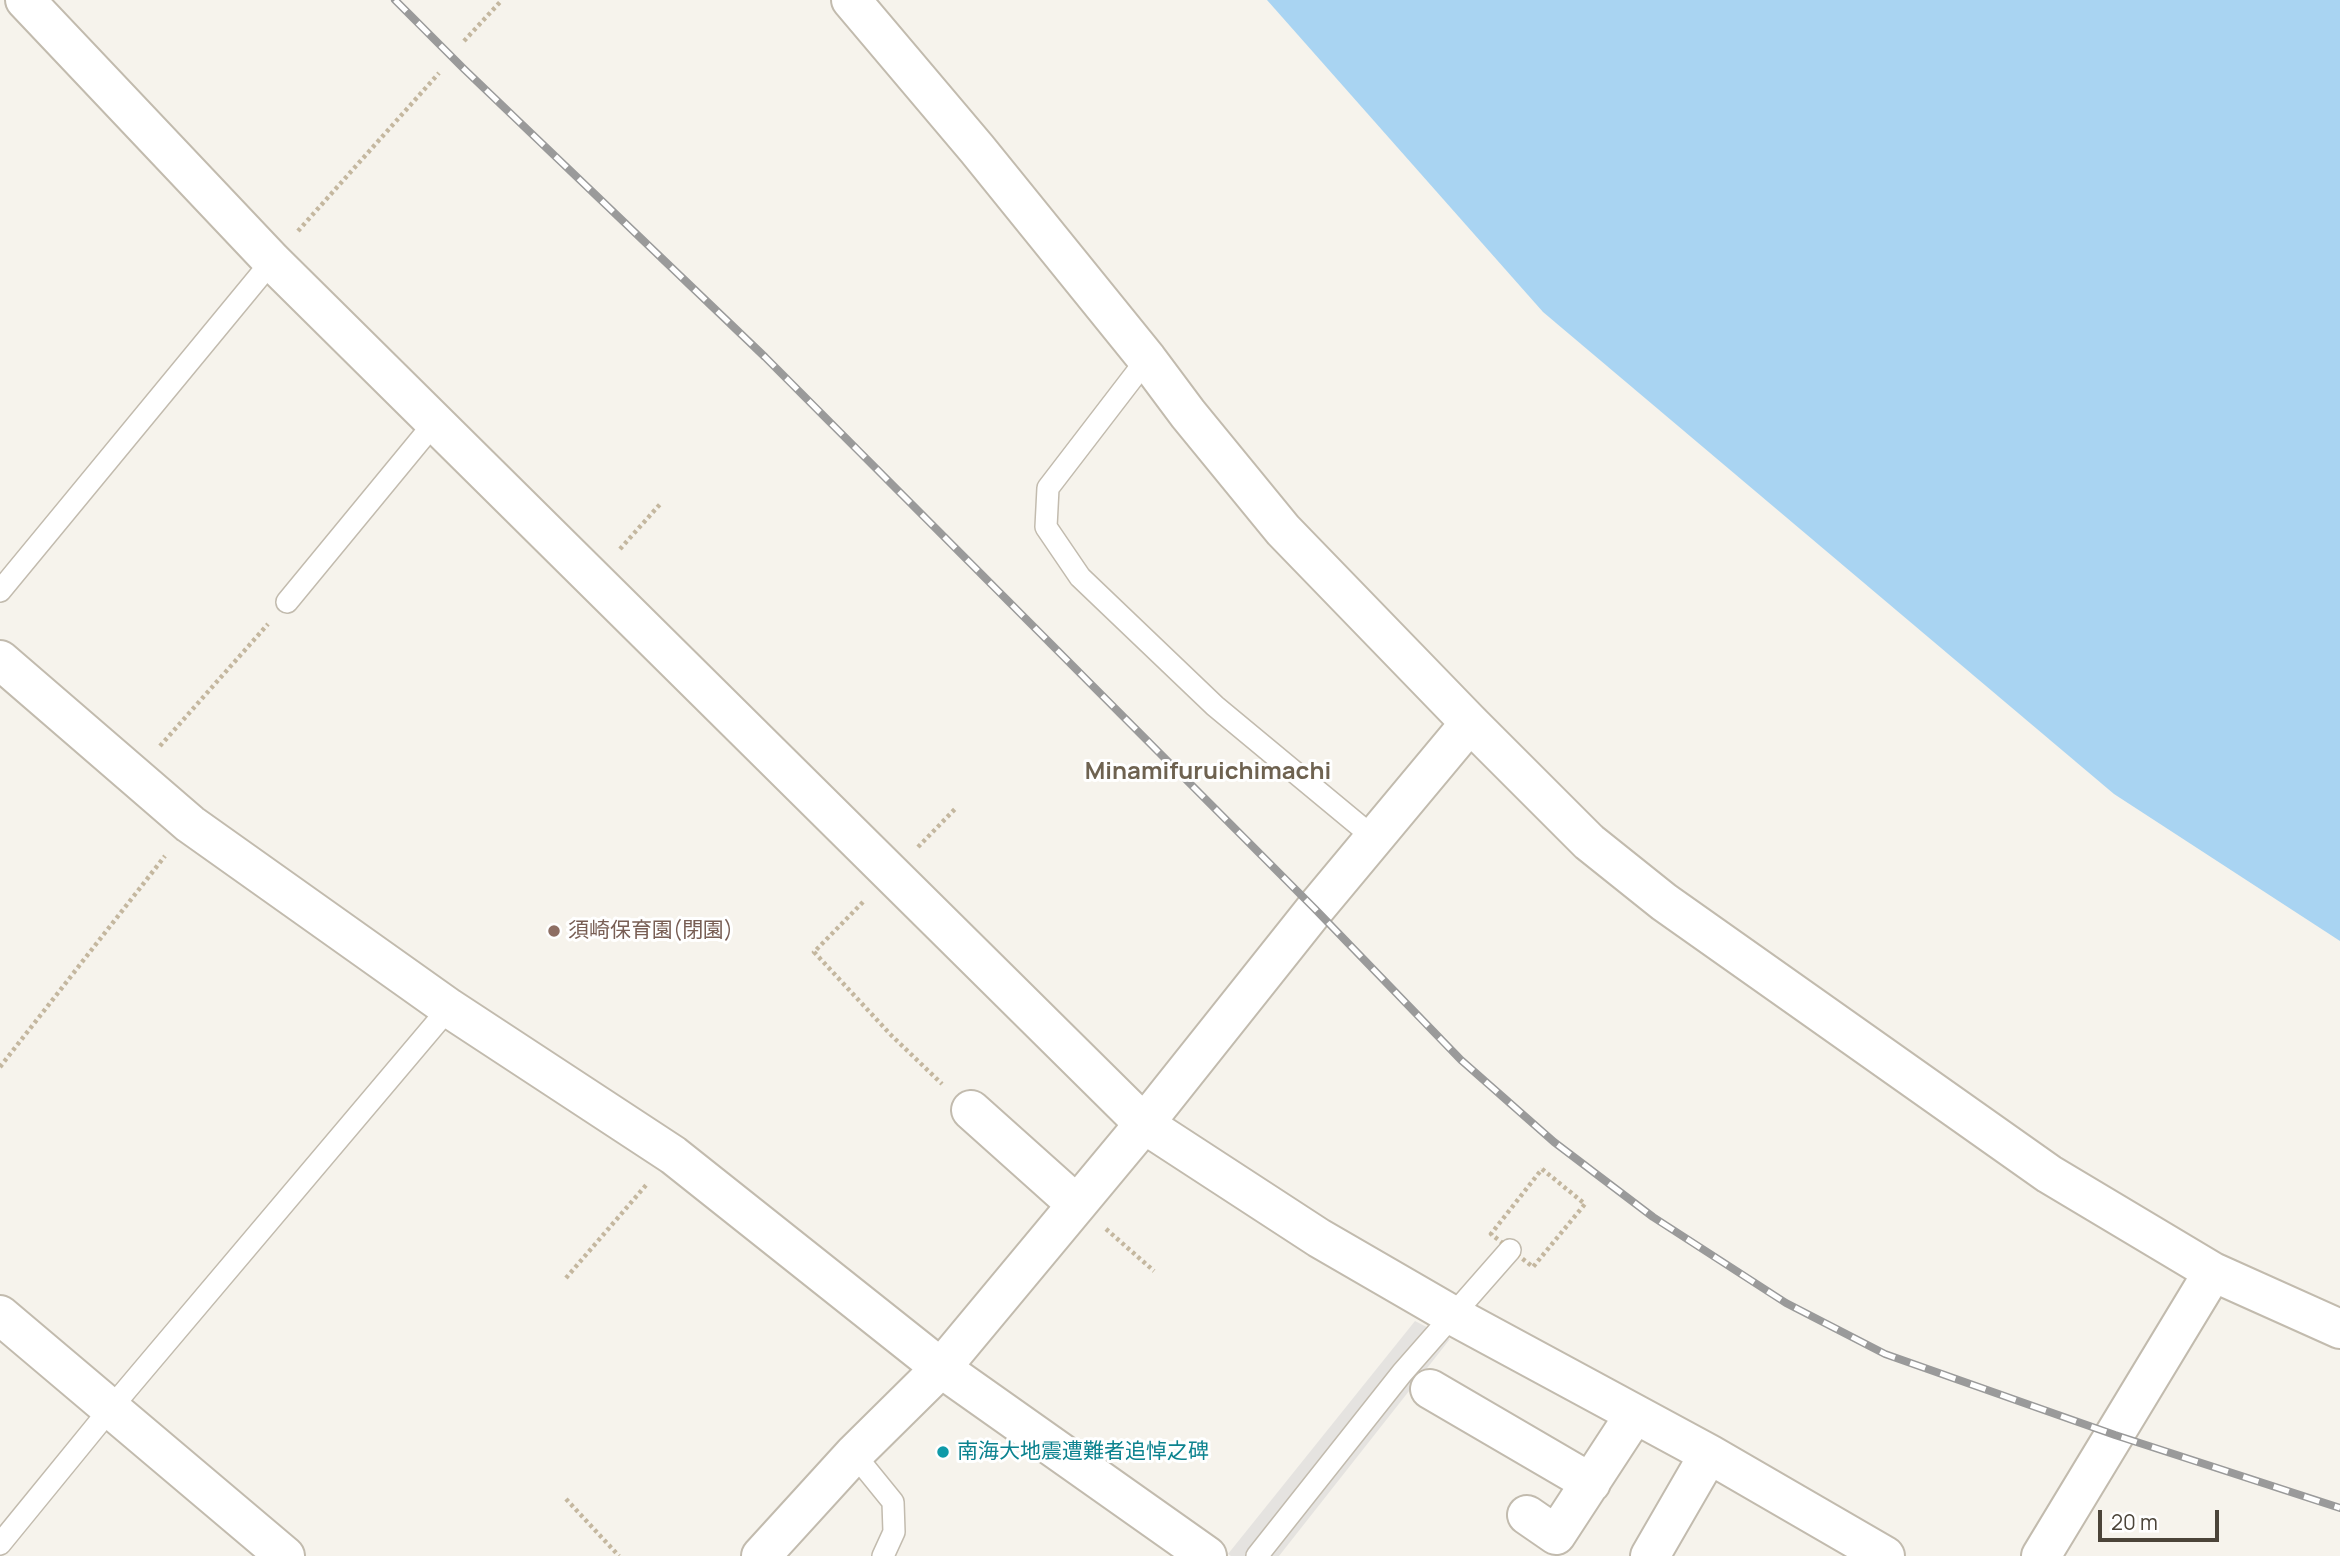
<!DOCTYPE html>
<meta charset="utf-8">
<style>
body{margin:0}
#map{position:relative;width:2340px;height:1556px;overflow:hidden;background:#f6f3ec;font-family:Manrope,sans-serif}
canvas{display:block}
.scale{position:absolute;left:2098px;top:1510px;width:121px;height:32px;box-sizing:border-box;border:4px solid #4b4439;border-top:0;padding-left:9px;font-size:21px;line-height:24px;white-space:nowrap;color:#4b4439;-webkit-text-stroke:5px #fff;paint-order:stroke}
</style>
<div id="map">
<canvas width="2340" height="1556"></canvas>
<div class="scale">20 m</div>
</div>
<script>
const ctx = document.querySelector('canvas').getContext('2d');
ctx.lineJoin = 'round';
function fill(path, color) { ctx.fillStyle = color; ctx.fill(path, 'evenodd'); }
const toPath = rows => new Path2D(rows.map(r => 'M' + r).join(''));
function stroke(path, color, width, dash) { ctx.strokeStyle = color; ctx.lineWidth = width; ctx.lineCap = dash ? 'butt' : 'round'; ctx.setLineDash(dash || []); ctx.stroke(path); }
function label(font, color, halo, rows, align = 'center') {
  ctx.font = font + ' Manrope,"Noto Sans JP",sans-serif'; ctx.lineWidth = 6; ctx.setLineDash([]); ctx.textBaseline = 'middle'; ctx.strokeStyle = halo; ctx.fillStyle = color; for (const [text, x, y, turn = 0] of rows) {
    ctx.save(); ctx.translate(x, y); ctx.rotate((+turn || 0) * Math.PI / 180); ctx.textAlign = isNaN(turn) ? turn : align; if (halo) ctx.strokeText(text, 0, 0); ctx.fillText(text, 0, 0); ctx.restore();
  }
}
const parking = toPath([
 [1415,1321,1450,1339,1279,1556,1231,1556,1228,1554]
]);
const water = toPath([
 [1267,0,2340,0,2340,941,2114,794,1543,312]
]);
const path = toPath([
 [464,41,502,0],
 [298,231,439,73],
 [620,549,662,502],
 [160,746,268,624],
 [918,847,957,807],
 [863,902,814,952,891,1035,942,1084],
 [0,1067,165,856],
 [1542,1169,1585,1204,1533,1267,1491,1234,1542,1169],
 [1106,1229,1154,1271],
 [566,1278,647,1184],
 [566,1499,619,1556]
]);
const service = toPath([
 [1147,359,1048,488,1046,527,1080,577,1215,706,1373,837],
 [0,591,272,261],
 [287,602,436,421],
 [854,1454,893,1502,894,1532,883,1556],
 [0,1544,111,1408,449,1008],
 [1257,1556,1402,1373,1510,1250]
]);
const minor = toPath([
 [25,0,272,261,1144,1124,1319,1238,1452,1315,1709,1454,1885,1556],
 [851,0,977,149,1147,359,1188,414,1283,530,1470,723,1589,842,1664,902,2049,1174,2213,1272,2340,1329],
 [0,660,190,824,449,1008,673,1155,941,1368,1207,1556],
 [971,1110,1076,1204],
 [0,1315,285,1556],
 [1430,1389,1591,1483],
 [1527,1515,1556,1535,1635,1414],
 [761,1556,854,1454,941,1368,1144,1124,1315,909,1470,723],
 [1650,1556,1709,1454],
 [2041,1556,2213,1272]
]);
const rail = toPath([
 [395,0,464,69,765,357,1315,909,1461,1060,1554,1142,1653,1217,1786,1303,1885,1354,2115,1435,2340,1508]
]);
const markers = [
 [554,931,7,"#8d6e63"],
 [943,1452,7,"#0f9aa8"]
];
const educationNames = [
 ["須崎保育園(閉園)",568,931]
];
const cultureNames = [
 ["南海大地震遭難者追悼之碑",957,1452]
];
const quarterNames = [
 ["Minamifuruichimachi",1208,772]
];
fill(parking, '#e5e3e0');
fill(water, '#a9d4f2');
stroke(service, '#c2bbae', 24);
stroke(minor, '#c2bbae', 42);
stroke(path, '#c4b79f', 4.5, [3.5, 3.5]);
stroke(service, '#fff', 21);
stroke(minor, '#fff', 38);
stroke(rail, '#9a9a9a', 8);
stroke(rail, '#fff', 5, [16]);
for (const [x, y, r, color] of markers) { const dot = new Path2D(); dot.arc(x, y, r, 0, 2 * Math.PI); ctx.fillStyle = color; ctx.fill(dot); stroke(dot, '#fff', 2.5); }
label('21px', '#785e54', '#fff', educationNames, 'left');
label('21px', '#0d838f', '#fff', cultureNames, 'left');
label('bold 24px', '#6e6250', '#fff', quarterNames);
</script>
